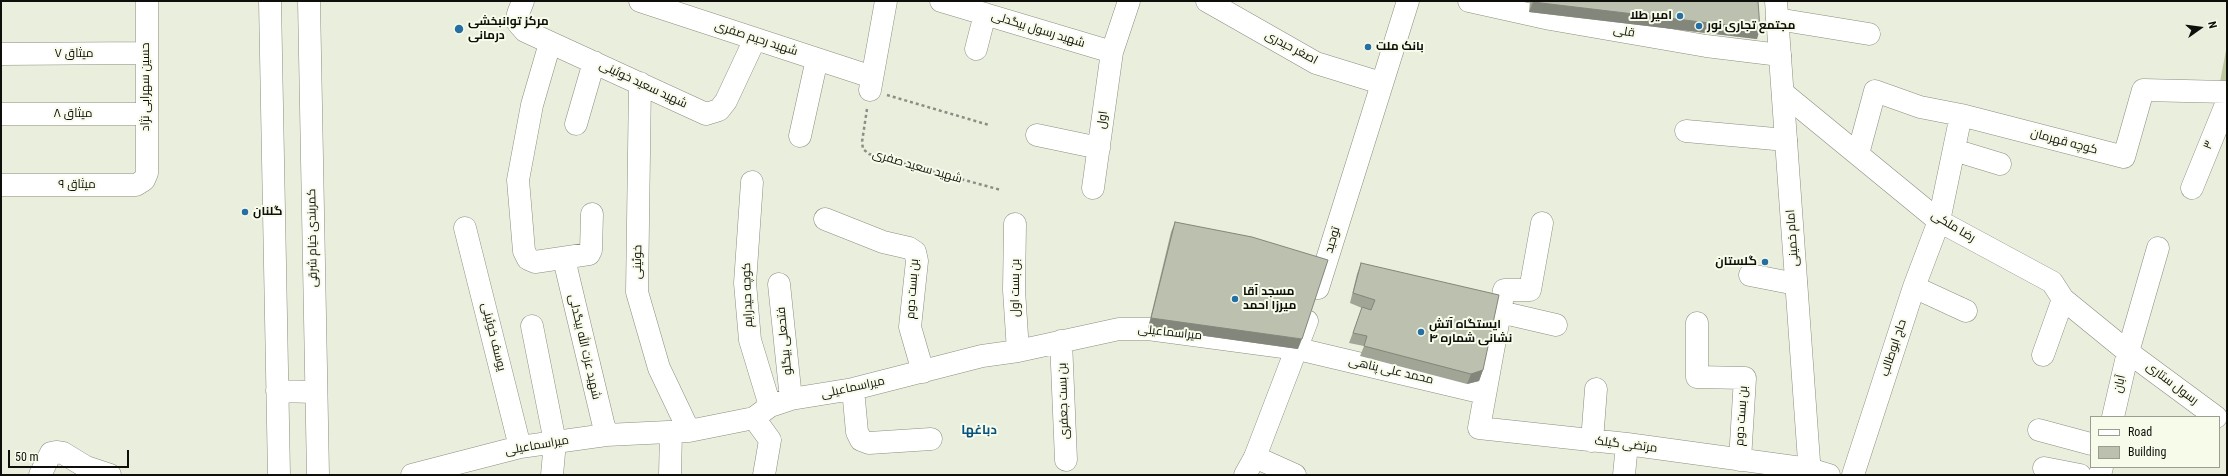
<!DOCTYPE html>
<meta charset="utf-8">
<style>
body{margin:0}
#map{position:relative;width:2228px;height:476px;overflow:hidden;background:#e9eedd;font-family:"Roboto Condensed",sans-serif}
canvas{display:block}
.frame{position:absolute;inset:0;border:2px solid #0e0f0a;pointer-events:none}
.legend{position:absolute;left:2090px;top:416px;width:130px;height:52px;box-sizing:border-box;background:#f7fbea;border:1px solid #9a9d90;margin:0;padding:5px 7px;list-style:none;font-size:12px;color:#0e0f0a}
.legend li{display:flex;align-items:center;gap:8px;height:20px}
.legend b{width:20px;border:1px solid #9a9d90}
.north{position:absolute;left:2180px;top:8px;width:40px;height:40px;-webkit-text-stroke:3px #f7fbea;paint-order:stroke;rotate:76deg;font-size:11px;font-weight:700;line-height:16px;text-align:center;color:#0e0f0a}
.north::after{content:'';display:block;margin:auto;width:14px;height:18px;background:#0e0f0a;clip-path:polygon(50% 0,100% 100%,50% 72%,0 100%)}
.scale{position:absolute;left:8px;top:450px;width:121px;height:18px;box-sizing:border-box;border:2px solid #0e0f0a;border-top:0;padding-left:5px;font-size:12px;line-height:14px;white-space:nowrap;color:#0e0f0a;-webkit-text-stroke:3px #f7fbea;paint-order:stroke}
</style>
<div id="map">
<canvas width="2228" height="476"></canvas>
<div class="frame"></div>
<ul class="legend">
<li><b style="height:5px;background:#fff"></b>Road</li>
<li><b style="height:11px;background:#bbc0af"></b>Building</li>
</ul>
<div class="north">N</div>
<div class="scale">50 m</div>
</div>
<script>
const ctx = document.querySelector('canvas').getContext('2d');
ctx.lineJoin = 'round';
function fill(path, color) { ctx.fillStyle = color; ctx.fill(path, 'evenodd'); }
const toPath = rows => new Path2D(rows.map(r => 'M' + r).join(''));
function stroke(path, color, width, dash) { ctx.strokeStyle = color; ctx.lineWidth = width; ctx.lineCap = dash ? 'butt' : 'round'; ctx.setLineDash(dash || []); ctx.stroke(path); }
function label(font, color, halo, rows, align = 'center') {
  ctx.font = font + ' "Roboto Condensed",Cairo,sans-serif'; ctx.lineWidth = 4; ctx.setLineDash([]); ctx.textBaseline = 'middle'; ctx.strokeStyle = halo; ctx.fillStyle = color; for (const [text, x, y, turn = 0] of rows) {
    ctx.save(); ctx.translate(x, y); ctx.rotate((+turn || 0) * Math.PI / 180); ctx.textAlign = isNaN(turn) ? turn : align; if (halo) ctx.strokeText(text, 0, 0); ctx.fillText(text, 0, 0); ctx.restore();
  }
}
const green = toPath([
 [2227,45,2227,84,2220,82]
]);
const path = toPath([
 [887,95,989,125],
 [867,109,862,142,863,149,869,154,1001,190]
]);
const minor = toPath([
 [523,1,518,14,518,23,525,31,706,114,719,110,726,101,755,39],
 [640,1,872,77],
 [941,1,1112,52],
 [1207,1,1316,63,1381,83],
 [1469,1,1550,19,1706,46,1780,55],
 [1777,19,1869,34],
 [550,43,532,105,518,180,524,251,528,259,535,262,589,254,591,250,592,214],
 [976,49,985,14],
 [1,54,146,53],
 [640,83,637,292,659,368,689,431],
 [870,90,886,1],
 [1783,93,1939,221,2052,282,2063,299,2128,352,2216,417],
 [1,114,146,114],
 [576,124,594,62],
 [1686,131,1786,140],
 [1037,135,1099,148],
 [800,136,817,59],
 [1954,150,2000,164],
 [1858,154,1875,91,1920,107,1961,115],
 [752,182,745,283,750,340,770,406],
 [1,185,136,185,144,180,147,173,147,1],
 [1093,188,1112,52,1129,1],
 [2192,188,2227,102],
 [825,219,883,242,909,248,915,252,917,261,910,327,923,372],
 [1542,223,1530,290,1504,290,1479,428,1627,444,1809,469,1829,475],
 [1015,224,1014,290,1018,351],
 [465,228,520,447],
 [564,259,606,435],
 [1750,275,1796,284],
 [779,284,791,399],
 [1914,287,1966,311],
 [1500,312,1556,325],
 [1697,323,1697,377,1745,378,1740,460],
 [532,326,555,442,552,475],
 [1061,341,1066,460],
 [2043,355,2063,299],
 [853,389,857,432,861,440,869,443,931,439],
 [2113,417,2128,352,2158,248],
 [754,418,770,440,764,475],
 [2039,430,2091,444],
 [1592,441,1596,389],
 [1255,457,1295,475],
 [2044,468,2080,475],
 [40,475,51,453,56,452,63,453,86,467,110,475],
 [412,475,520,447,606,435,689,431,754,418,770,406,791,399,853,389,982,356,1018,351,1119,329,1148,329,1298,349,1484,393],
 [670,475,671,432],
 [1624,475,1627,444],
 [1853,475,1914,287,1939,221,1961,115,2124,157,2143,90,2227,92],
 [2100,475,2102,467]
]);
const major = toPath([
 [1776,1,1810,475],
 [1318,288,1408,1],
 [1245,475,1255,457,1307,321]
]);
const highway = toPath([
 [270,1,279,475],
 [309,1,318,475],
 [277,391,316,392]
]);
const wall = toPath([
 [1530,1,1758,1,1757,39,1529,12],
 [1175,222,1298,349,1148,328,1171,232],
 [1361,263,1483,370,1479,381,1467,384,1360,356,1364,346,1349,343,1362,308,1350,303,1357,274]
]);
const shadedWall = toPath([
 [1533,2,1760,29,1757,39,1529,12],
 [1151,318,1302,339,1298,349,1148,328],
 [1483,370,1479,381,1467,384,1471,374]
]);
const building = toPath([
 [1533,1,1758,1,1760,29,1533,2,1533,1],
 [1175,222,1252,237,1328,260,1302,339,1151,318,1175,222],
 [1361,263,1499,295,1483,370,1471,374,1364,346,1367,336,1353,333,1362,307,1371,310,1375,300,1353,293,1361,263]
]);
const markers = [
 [1680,16,4,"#256fa2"],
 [1699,26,4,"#256fa2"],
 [459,29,5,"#256fa2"],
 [1368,47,4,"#256fa2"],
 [245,212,4,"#256fa2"],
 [1765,262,4,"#256fa2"],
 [1235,299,4,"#256fa2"],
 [1421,332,4,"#256fa2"]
];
const poiNames = [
 ["امیر طلا",1672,16,"right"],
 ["مرکز توانبخشی",468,22],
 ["درمانی",468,36],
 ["مجتمع تجارى نور",1707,26],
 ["بانک ملت",1376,47],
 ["گلنان",253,212],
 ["گلستان",1757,262,"right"],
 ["مسجد آقا",1243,292],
 ["میرزا احمد",1243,306],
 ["ایستگاه آتش",1429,325],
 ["نشانی شماره ۴",1429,339]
];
const streetNames = [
 ["شهید رسول بیگدلی",1038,30,17],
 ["قلی",1624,32,10],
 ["شهید رحیم صفری",756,39,18],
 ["اصغر حیدری",1291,48,28],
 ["میثاق ۷",74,54],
 ["شهید سعید خوئینی",643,85,25],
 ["حسین سهرابی نژاد",146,87,-90],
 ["میثاق ۸",73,114],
 ["اول",1103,120,-82],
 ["کوچه قهرمان",2064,142,15],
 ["۳",2209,145,-68],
 ["شهید سعید صفری",917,167,16],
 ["میثاق ۹",77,185],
 ["رضا ملکی",1953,227,31],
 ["کمربندی خیام شرقی",313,238,-91],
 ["امام خمینی",1793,238,-94],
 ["توحید",1333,240,-73],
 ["خوئینی",638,262,-89],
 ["بن بست اول",1016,288,-90],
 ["بن بست دوم",913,289,-86],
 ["کوچه حیدرایم",748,295,-92],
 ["میراسماعیلی",1170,333,6],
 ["یوسف خوئینی",493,337,76],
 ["فتحعلی بیگلو",785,341,-96],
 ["شهید عزت الله بیگدلی",584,347,77],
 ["حاج ابوطالب",1894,348,-72],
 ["محمد علی پناهی",1391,371,13],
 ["آبان",2120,384,-77],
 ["رسول ستاری",2172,384,37],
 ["میراسماعیلی",853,388,-12],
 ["بن بست جعفری",1064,401,-92],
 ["بن بست دوم",1742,416,-86],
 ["مرتضی گیلک",1626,445,7],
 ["میراسماعیلی",537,446,-10]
];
const neighbourhoodNames = [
 ["دباغها",979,431]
];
fill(green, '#bec8a1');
stroke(minor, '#8a8e7e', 23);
stroke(major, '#8a8e7e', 23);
stroke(highway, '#8a8e7e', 23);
stroke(path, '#8b8e82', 2.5, [3, 3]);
stroke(minor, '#fff', 22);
stroke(major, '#fff', 22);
stroke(highway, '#fff', 22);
fill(wall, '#a1a596');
fill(shadedWall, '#83867a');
fill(building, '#bbc0af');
stroke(building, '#83867a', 1);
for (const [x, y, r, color] of markers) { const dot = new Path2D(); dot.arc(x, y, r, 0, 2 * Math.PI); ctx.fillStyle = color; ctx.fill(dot); stroke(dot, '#f7fbea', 1.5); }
label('bold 12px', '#0e0f0a', '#f7fbea', poiNames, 'left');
label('12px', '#0e0f0a', '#f7fbea', streetNames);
label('bold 13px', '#075380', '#f7fbea', neighbourhoodNames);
</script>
